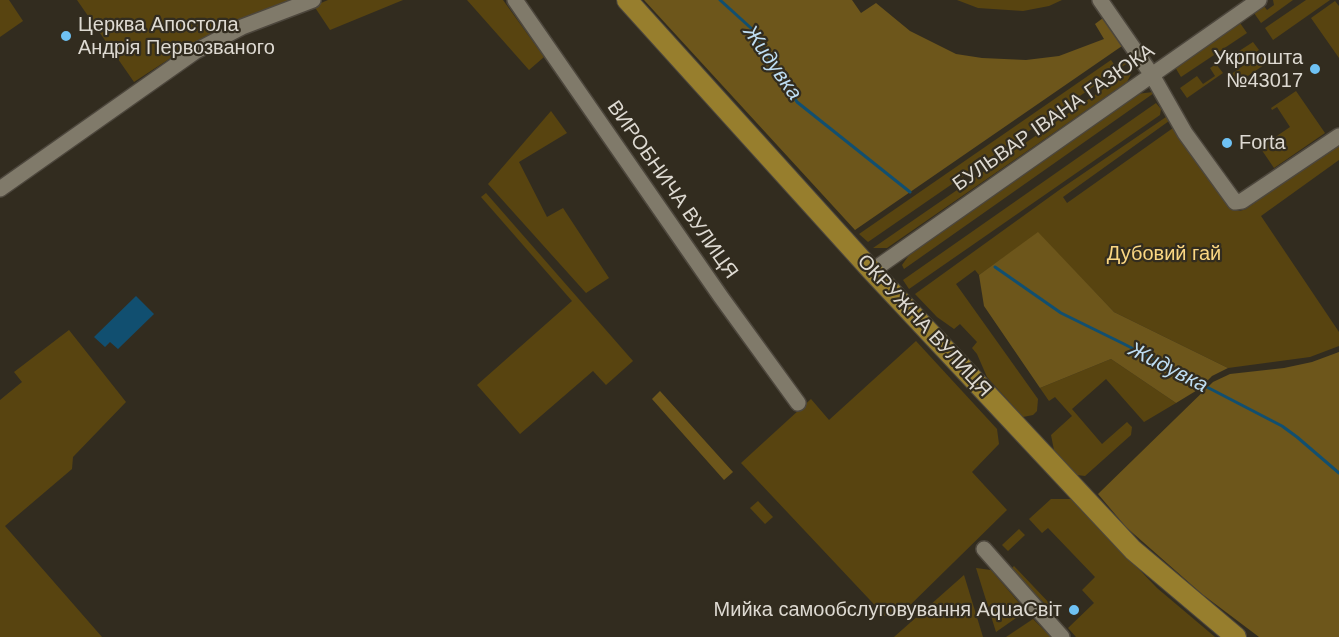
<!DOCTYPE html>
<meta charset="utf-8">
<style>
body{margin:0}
canvas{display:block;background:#322c1f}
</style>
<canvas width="1339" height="637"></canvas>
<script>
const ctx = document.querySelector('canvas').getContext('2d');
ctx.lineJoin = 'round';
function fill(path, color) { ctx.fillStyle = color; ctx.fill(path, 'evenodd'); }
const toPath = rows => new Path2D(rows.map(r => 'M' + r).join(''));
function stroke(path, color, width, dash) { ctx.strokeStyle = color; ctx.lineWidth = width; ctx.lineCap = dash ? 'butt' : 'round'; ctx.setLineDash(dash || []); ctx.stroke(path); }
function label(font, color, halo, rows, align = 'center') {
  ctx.font = font + ' Helvetica,sans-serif'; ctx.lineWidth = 4.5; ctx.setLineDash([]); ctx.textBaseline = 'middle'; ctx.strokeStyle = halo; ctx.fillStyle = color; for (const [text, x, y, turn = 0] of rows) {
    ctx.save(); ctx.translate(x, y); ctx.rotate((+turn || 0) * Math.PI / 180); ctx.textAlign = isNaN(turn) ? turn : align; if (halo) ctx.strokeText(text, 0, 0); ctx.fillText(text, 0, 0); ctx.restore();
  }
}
const green = toPath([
 [0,0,9,0,23,21,0,37],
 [77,0,297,0,239,22,192,44,134,82],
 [328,0,403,0,330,30,314,6],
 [467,0,503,0,544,57,529,70],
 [957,0,1062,0,1049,6,1023,11,978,8],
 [1273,0,1293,0,1261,23,1254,13,1264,6,1267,10,1274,5],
 [1306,0,1330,0,1273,40,1265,28],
 [1335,1,1339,6,1339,58,1311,18],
 [1240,23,1247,33,1181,77,1175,67],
 [1253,42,1259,50,1239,64,1233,55],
 [1261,53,1267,63,1236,84,1230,75],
 [1130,57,1132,60,868,242,859,234,1111,60,1116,67],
 [1216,64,1223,73,1187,98,1180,88,1197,76,1203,84,1215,76,1210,68],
 [1134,68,1127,82,887,248,873,248],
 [1296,91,1325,133,1274,168,1259,146,1270,139,1271,140,1290,127,1277,107,1272,110,1271,108],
 [1153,92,1154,93,904,269,902,265,912,251,1137,94],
 [1156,103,1161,109,1160,115,909,289,903,280],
 [551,111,567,133,519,162,547,217,563,208,609,278,586,293,488,184],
 [1166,117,1169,121,1063,197,1067,203,1173,128,1232,209,1240,211,1246,209,1339,143,1339,160,1261,216,1339,332,1339,346,1310,357,1228,368,1114,312,1038,233,979,275,975,270,956,284,1038,399,1037,411,1033,415,1023,417,987,377,977,354,972,348,977,342,960,324,954,329,937,317,915,294,1062,188],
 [486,193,633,361,606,385,593,371,520,434,477,385,572,301,481,197],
 [69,330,126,402,73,457,72,469,5,526,102,637,0,637,0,400,22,382,14,372],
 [916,341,997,429,999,444,972,472,1007,510,900,615,885,616,741,463,811,399,829,420],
 [1111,359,1176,403,1144,422,1106,379,1072,409,1102,444,1127,422,1132,427,1131,435,1085,476,1077,475,1054,450,1051,435,1072,416,1055,397,1049,401,1040,388],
 [1051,499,1071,499,1157,588,1215,637,1076,637,1068,628,1094,603,1082,590,1095,577,1048,528,1042,533,1029,519],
 [758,501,773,517,765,524,750,508],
 [1019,529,1025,535,1008,551,1002,545],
 [1014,566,1052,606,1049,608,1011,569],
 [976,568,991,570,1026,611,996,632],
 [964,575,983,637,894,637],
 [1033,619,1051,637,1006,637]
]);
const forest = toPath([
 [644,0,852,0,861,13,876,3,910,31,956,54,982,58,1026,60,1059,56,1104,39,1095,24,1103,18,1122,46,855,230],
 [1038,232,1114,312,1228,368,1212,376,1199,389,1176,403,1111,359,1040,388,984,306,979,275],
 [1339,352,1339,637,1259,637,1202,594,1126,527,1098,494,1213,382,1230,374,1284,368,1312,362],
 [660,391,733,472,724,480,652,399]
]);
const water = toPath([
 [136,296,154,314,118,349,110,342,105,347,94,337]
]);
const stream = toPath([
 [720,0,752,29,797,102,910,192],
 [995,267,1061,313,1124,344,1282,426,1297,437,1339,473]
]);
const minor = toPath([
 [515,0,721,297,798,403],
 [1100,0,1152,75,1185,133,1235,202,1242,201,1339,136],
 [0,189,196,51,242,27,313,0],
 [872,271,1259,0],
 [984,549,1062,637]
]);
const major = toPath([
 [627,0,872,271,1133,550,1236,637]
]);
const markers = [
 [66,36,6,"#6fc2f4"],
 [1315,69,6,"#6fc2f4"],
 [1227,143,6,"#6fc2f4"],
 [1074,610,6,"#6fc2f4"]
];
const poiNames = [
 ["Церква Апостола",78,25],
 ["Андрія Первозваного",78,48],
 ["Укрпошта",1303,58,"right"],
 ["№43017",1303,81,"right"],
 ["Forta",1239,143],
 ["Мийка самообслуговування AquaСвіт",1062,610,"right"]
];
const streetNames = [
 ["БУЛЬВАР ІВАНА ГАЗЮКА",1054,118,-35],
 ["ВИРОБНИЧА ВУЛИЦЯ",672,190,55],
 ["ОКРУЖНА ВУЛИЦЯ",924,326,47]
];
const parkNames = [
 ["Дубовий гай",1164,254]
];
const waterNames = [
 ["Жидувка",772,63,55],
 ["Жидувка",1168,368,27]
];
fill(green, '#584410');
fill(forest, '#6d561b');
fill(water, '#114f70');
stroke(stream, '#114f70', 3);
stroke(minor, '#4d473d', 18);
stroke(major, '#4d473d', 22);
stroke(minor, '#807a6a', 15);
stroke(major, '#977e2d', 20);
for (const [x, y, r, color] of markers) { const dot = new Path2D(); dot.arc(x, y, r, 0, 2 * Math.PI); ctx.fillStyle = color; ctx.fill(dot); stroke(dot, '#322c1f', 2); }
label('20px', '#dedad2', '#322c1f', poiNames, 'left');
label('20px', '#dedad2', '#322c1f', streetNames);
label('20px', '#fad682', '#322c1f', parkNames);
label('italic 21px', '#beddf2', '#322c1f', waterNames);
</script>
